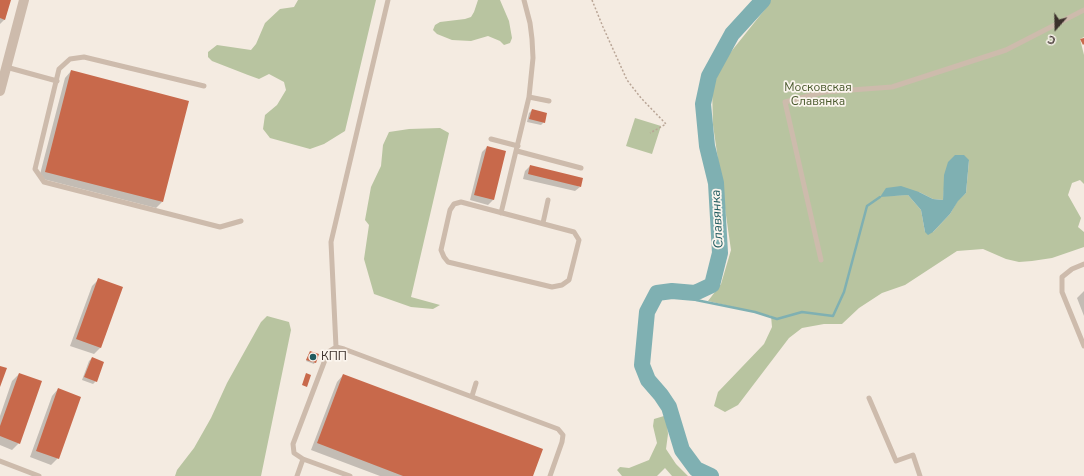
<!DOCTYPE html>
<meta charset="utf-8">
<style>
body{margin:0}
#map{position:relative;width:1084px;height:476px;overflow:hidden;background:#f4ebe1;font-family:"Nunito Sans",sans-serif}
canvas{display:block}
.north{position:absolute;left:1036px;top:8px;width:40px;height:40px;-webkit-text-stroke:3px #fbf5ee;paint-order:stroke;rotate:200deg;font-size:11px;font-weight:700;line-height:16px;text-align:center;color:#3b302b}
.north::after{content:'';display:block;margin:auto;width:14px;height:18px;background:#3b302b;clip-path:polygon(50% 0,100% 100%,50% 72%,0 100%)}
</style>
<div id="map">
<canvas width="1084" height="476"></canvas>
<div class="north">С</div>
</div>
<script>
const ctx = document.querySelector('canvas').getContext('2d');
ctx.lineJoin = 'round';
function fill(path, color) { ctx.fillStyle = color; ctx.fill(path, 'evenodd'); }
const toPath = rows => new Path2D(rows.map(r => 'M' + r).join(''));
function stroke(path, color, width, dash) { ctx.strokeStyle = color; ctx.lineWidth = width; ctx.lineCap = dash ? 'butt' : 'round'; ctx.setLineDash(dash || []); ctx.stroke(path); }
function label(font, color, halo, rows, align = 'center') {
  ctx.font = font + ' "Nunito Sans",sans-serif'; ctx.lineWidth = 3.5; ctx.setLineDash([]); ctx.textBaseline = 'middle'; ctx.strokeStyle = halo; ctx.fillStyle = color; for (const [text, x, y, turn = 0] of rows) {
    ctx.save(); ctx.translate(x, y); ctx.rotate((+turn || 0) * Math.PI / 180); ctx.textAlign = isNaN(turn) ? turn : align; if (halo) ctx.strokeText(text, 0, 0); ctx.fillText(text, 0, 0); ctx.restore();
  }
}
const green = toPath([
 [298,0,376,0,345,131,324,144,310,149,270,138,263,129,265,115,277,105,286,90,284,82,269,74,259,79,248,75,212,61,208,57,208,52,217,45,251,50,256,44,265,23,280,9,294,7],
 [478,0,500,0,509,21,512,38,510,43,504,45,500,41,488,36,471,41,452,40,437,34,433,30,435,25,440,22,465,19,471,17,474,12],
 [770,0,1084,0,1084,37,1080,39,1084,55,1084,184,1080,180,1072,183,1068,195,1081,218,1078,227,1084,232,1084,247,1052,258,1032,261,1019,262,1006,259,983,249,957,251,905,285,882,293,859,308,842,324,824,324,802,328,789,338,738,405,725,412,714,406,718,392,764,344,772,327,771,316,708,301,721,284,731,250,713,125,712,87,726,58,766,8],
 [969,160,966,193,958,200,950,214,933,232,925,232,921,210,908,195,880,196,919,192,933,199,943,200,944,189],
 [635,118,661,126,652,154,626,146],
 [440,128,449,133,411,297,440,305,433,309,411,307,374,294,364,259,369,225,365,220,371,187,381,166,383,145,389,132,409,129],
 [267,316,289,322,291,330,261,476,175,476,177,470,194,448,211,418,227,383,261,322],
 [664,416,667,423,668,434,666,449,676,464,688,476,672,476,665,468,657,476,622,476,617,470,620,467,629,468,649,460,657,443,653,426,654,419]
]);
const water = toPath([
 [955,155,964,155,969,160,966,193,958,201,950,214,933,232,928,235,925,232,921,210,908,195,880,197,886,188,901,186,919,192,933,199,943,200,944,175,948,162]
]);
const shadow = toPath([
 [0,0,10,0,5,19,0,24],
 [71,71,162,202,156,208,39,178,65,78],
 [532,110,544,122,541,125,527,122,529,113],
 [487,147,505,152,493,200,488,205,470,200,482,152],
 [530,166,580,187,575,191,523,179,525,171],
 [99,279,100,348,94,354,70,346,92,286],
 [1084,291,1084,316,1077,298],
 [310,352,318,355,314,364,306,361],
 [92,358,96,381,93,384,82,380,89,361],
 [19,374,19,443,12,450,0,445,0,416,12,381],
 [343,375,532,476,380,476,311,450,337,382],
 [58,389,58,458,51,465,30,457,52,396]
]);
const stream = toPath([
 [689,292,696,300,755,312,777,319,802,312,833,316,844,292,867,206,880,197]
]);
const river = toPath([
 [711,476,696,469,682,450,669,407,661,395,648,380,642,365,647,312,657,293,672,291,695,293,712,285,720,253,716,183,707,146,703,104,709,76,732,34,763,0]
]);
const building = toPath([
 [0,0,11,0,5,20,0,18],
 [1084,38,1084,44,1083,45,1080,39],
 [71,70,189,101,163,202,45,172],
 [532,109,547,113,545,123,529,119],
 [487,146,506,151,494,200,474,195],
 [530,165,583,178,581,187,528,174],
 [98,278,123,287,101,348,76,339],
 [310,351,319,354,316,363,306,360],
 [92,357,104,362,97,382,84,377],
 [0,366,7,368,0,387],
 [19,373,42,381,20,444,0,436,0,426],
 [306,373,311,375,307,387,302,385],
 [343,374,543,449,533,476,403,476,317,443],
 [58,388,81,397,59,459,36,451]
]);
const path = toPath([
 [592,0,603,27,627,80,641,98,666,124,650,133]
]);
const lane = toPath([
 [6,67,57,81],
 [204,86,84,57,70,59,59,69,35,169,44,182,220,227,241,221],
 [529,97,549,101],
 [491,139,518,146],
 [517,151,581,168],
 [461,202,574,232,579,240,569,280,562,285,552,287,448,262,444,257,441,250,450,210,454,204,461,202],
 [501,213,529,97,533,58,532,39,530,23,524,0],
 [543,223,548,200],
 [821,260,785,102,824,92,892,87,1006,50,1084,10],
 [1084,264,1072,269,1062,277,1062,292,1084,346],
 [336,347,331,242,388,0],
 [472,396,476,383],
 [869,398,896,461,913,455,920,476],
 [0,461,39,476],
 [297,476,303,459],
 [350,476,303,459,294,453,293,444,328,352,336,347,344,349,558,429,563,435,562,442,550,476]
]);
const street = toPath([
 [0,91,24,0]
]);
const markers = [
 [313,357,4,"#1f5a5e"]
];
const parkNames = [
 ["Московская",818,88],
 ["Славянка",818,102]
];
const poiNames = [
 ["КПП",321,357]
];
const waterNames = [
 ["Славянка",718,219,-93]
];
fill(green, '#b8c4a0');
fill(water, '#7fb0b2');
fill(shadow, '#0003');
stroke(stream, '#7fb0b2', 2.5);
stroke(river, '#7fb0b2', 16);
fill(building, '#c8694b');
stroke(path, '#b9a596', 1.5, [2, 2]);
stroke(lane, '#cdbbac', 5);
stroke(street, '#cdbbac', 10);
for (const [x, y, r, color] of markers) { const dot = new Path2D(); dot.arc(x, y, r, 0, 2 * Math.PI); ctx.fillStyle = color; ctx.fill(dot); stroke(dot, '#fbf5ee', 1.5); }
label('12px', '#4a5a2e', '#fbf5ee', parkNames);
label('12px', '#3b302b', '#fbf5ee', poiNames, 'left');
label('italic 13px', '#1f5a5e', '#fbf5ee', waterNames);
</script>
